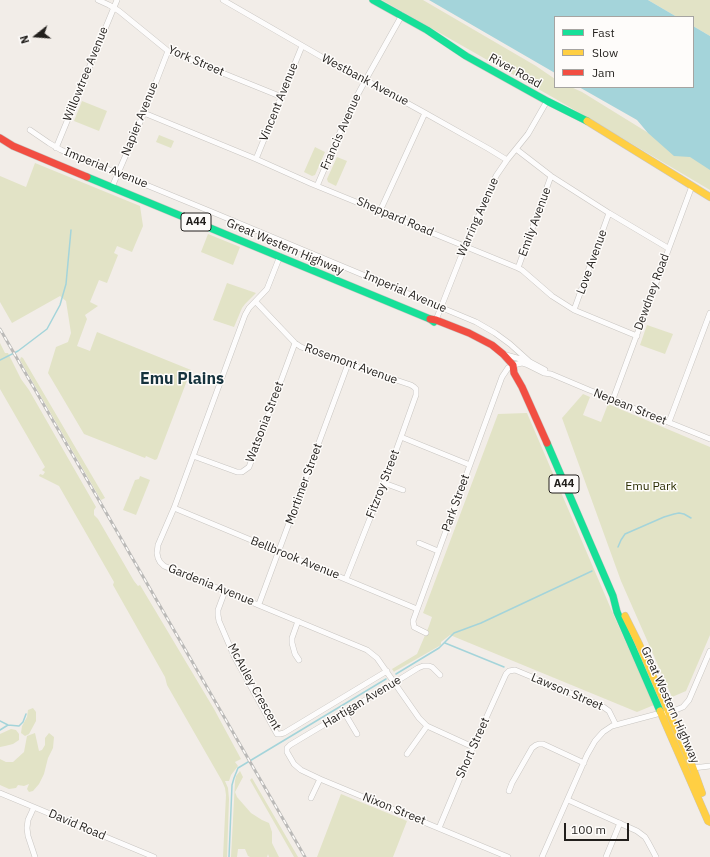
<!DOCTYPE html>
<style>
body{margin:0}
#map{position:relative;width:710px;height:857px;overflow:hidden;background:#f2ede8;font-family:"IBM Plex Sans",sans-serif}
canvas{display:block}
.legend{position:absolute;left:554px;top:16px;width:140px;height:72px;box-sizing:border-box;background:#fefcfa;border:1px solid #a6a4a1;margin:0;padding:5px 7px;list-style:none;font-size:12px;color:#221f1c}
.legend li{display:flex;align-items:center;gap:8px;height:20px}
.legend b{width:20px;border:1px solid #a6a4a1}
.north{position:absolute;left:16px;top:16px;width:40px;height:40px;-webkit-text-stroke:3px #fefcfa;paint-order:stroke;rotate:253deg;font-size:11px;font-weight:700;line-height:16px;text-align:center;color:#221f1c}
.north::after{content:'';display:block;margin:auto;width:14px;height:18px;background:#221f1c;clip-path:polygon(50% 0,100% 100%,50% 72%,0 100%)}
.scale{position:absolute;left:564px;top:823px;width:65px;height:18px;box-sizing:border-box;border:2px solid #221f1c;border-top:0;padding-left:5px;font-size:12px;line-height:14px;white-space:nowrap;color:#221f1c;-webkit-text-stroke:3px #fefcfa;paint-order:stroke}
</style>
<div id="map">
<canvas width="710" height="857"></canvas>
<ul class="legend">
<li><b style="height:5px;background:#16e098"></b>Fast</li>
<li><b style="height:5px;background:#ffcf43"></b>Slow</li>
<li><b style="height:5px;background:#f24e42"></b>Jam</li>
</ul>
<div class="north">N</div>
<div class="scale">100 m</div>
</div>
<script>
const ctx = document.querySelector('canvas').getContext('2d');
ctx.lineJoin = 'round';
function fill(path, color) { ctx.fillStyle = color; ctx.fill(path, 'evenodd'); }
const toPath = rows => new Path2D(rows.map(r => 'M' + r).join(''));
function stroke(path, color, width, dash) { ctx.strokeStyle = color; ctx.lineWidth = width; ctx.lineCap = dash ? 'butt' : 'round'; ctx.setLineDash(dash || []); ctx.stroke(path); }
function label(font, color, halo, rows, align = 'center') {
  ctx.font = font + ' "IBM Plex Sans",sans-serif'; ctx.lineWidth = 3; ctx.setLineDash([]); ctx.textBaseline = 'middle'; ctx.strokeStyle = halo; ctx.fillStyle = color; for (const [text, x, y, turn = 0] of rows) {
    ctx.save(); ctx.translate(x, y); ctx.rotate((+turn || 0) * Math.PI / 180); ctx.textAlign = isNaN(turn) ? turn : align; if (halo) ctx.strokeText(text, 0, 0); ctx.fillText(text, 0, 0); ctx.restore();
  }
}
const green = toPath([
 [382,0,423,0,536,66,555,79,555,87,571,87,582,92,676,150,693,158,710,169,710,190,561,102],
 [648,0,710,0,710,36,693,26,693,17,677,17],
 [82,101,107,111,99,131,74,121],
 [159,135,174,141,171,148,156,142],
 [315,147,325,152,315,175,312,176,304,172],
 [337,157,347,161,336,186,328,182,327,179],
 [35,163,140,206,143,226,132,252,117,246,114,253,118,255,107,283,99,280,90,302,98,306,85,315,87,319,77,346,90,351,97,332,191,370,157,459,155,460,146,456,145,458,84,434,48,373,56,347,68,342,71,333,66,301,60,296,12,323,0,302,0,176,26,187],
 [208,234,240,247,233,265,201,252],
 [227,283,256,293,245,304,242,308,234,327,213,320],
 [647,325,673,334,665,354,640,345],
 [0,343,5,353,8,353,21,379,29,390,96,507,94,510,94,515,98,519,134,581,138,586,140,585,214,709,241,759,235,762,238,766,231,775,229,781,225,781,228,788,229,799,227,857,223,857,226,795,225,788,222,781,167,685,165,677,113,585,114,582,59,486,39,476,40,474,43,475,45,472,42,470,45,467,0,389],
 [21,357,23,358,105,498,101,500,20,360],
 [583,394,590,397,583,415,601,422,608,404,710,447,710,635,686,691,672,697,621,581,562,418],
 [527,413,614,616,654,705,637,712,450,635,441,642,441,645,399,669,395,671,394,672,392,669,417,654,429,626,432,617,423,613,498,414],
 [140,476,150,480,136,515,123,510,135,480,139,479],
 [33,708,36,712,36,721,29,734,25,736,21,733,22,726,27,717,28,710],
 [11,729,16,730,19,734,19,740,13,744,5,746,0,747,0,734],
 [35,733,39,751,42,750,45,745,45,738,49,733,54,737,53,748,48,758,44,774,39,784,33,791,29,792,27,789,29,784,24,786,18,785,16,788,9,789,0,785,0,759,6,762,13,762,24,752,27,736],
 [240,771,243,777,235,792,237,797,251,813,262,820,269,823,272,832,272,843,279,857,269,857,268,854,267,857,250,857,248,856,245,849,238,849,237,857,231,857,235,781,236,776],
 [252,778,298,857,294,857,250,780],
 [341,794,407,821,393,857,317,857]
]);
const water = toPath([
 [429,0,648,0,677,17,555,17,555,73],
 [693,26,710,36,710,170,690,157,674,156,648,133,637,120,579,87,693,87]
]);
const stream = toPath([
 [0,360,18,351,47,329,60,305,66,284,71,230],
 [618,547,621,540,625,534,664,517,674,514,679,513,684,514,691,518],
 [445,643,504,667],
 [396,674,439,648,454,633,481,623,592,571],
 [0,721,8,725,19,726,23,722,26,714],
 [0,730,8,725],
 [229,857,232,785,234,778,238,768,386,679]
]);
const street = toPath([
 [98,0,109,5,119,11,168,51,282,97],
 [223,0,360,79,367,81,425,113,489,149,507,160],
 [144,113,256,159,312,184,518,268,522,270,552,296,574,310,637,336],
 [30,130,49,143,61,150,212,212,476,322,495,333,510,344,530,362],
 [56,148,117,0],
 [516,149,551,176,609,213,668,248],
 [256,159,302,46],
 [317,186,350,109,365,81,402,15],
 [112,187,144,113,168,51],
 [380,211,425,113],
 [280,256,267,289,249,308,245,315,174,508,158,545,157,553,158,558,160,562,164,566,367,650,377,658,419,718,427,726,473,747],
 [518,268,551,176],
 [256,302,295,343,301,347,348,364,411,385,414,387,416,389,416,395,401,437,384,483,346,579],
 [574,310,609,213],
 [436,320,464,249,496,176,507,160,528,134,547,101],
 [506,355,517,358,530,362,545,370],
 [513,365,522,363,528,365,544,373,551,374,589,390,613,399,633,408,710,439],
 [613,399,692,186],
 [669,422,710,313],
 [401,437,470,465],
 [193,456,237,472,242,472,249,467,295,343],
 [384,483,403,490],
 [174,508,417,609],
 [419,543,438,551],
 [225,591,218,610,218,615,219,621,234,656,277,734,280,734,284,733,387,671],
 [259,604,348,364],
 [298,621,292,638,292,643,295,654,299,660],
 [426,633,414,627,413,621,502,377,508,368],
 [440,675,432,667,429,666,423,666,418,668,397,681,290,745,287,748,287,752,294,764,301,770,320,779,508,857],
 [344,712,357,734],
 [407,754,427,726],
 [693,768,710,766],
 [509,791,512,783,532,748,536,745,539,744,543,744,584,763],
 [0,793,154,857],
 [311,798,320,779],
 [568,800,637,831,645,837,648,842,656,857],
 [34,807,28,820,27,828,28,836,35,857],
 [439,828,473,747,506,674,509,671,515,670,602,706,609,711,616,725],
 [542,857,587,755,595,741,603,732,612,726,657,714,671,712,683,707,689,700,710,651],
 [606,857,620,823]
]);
const fast = toPath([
 [373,0,427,30,466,56,547,101,587,121],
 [87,177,430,319,434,322],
 [547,443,613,596,617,612,660,711]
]);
const slow = toPath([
 [587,121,710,197],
 [625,616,639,644,693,768,702,793],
 [660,711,708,821,710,822]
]);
const jam = toPath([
 [0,138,13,146,87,177],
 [430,319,436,320,469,333,492,345,503,354,513,365,514,373,522,387,547,443]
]);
const rail = toPath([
 [0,329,305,857]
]);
const shields = [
 [196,222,30],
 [564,484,30]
];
const shieldNames = [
 ["A44",196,222],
 ["A44",564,484]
];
const streetNames = [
 ["York Street",196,61,23],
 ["River Road",515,71,29],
 ["Willowtree Avenue",86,74,-68],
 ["Westbank Avenue",365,80,28],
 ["Vincent Avenue",279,102,-68],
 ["Napier Avenue",140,119,-68],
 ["Francis Avenue",341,132,-66],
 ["Imperial Avenue",106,168,22],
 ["Sheppard Road",395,217,23],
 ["Warring Avenue",478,217,-66],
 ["Emily Avenue",535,222,-70],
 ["Great Western Highway",285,247,23],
 ["Love Avenue",592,262,-70],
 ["Imperial Avenue",405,292,23],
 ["Dewdney Road",652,292,-70],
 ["Rosemont Avenue",351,364,20],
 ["Nepean Street",630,407,22],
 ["Watsonia Street",265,422,-69],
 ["Mortimer Street",304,484,-70],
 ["Fitzroy Street",383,484,-69],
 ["Park Street",456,503,-70],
 ["Bellbrook Avenue",295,558,22],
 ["Gardenia Avenue",211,585,22],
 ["McAuley Crescent",254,687,61],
 ["Lawson Street",567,692,23],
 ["Hartigan Avenue",362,702,-31],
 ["Great Western Highway",670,705,66],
 ["Short Street",473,748,-66],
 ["Nixon Street",394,809,22],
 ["David Road",77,825,23]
];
const parkNames = [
 ["Emu Park",651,487]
];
const districtNames = [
 ["Emu Plains",182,379]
];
fill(green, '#e2e3c6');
fill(water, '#a4d4da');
stroke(stream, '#a4d4da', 1.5);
stroke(street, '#c8c5c1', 6);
stroke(fast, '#c8c5c1', 8);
stroke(slow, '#c8c5c1', 8);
stroke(jam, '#c8c5c1', 8);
stroke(street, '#fdfcfc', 5);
stroke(fast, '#16e098', 7);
stroke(slow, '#ffcf43', 7);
stroke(jam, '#f24e42', 7);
stroke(rail, '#bbbab8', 3);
stroke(rail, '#fefcfa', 1.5, [4.5]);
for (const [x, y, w] of shields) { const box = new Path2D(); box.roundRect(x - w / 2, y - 9, w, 18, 3); ctx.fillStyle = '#fefcfa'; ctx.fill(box); stroke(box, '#221f1c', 1); }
label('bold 11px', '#221f1c', null, shieldNames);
label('12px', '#221f1c', '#fefcfa', streetNames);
label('12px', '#2b2e03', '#fefcfa', parkNames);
label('bold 16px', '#15323d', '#fefcfa', districtNames);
</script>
